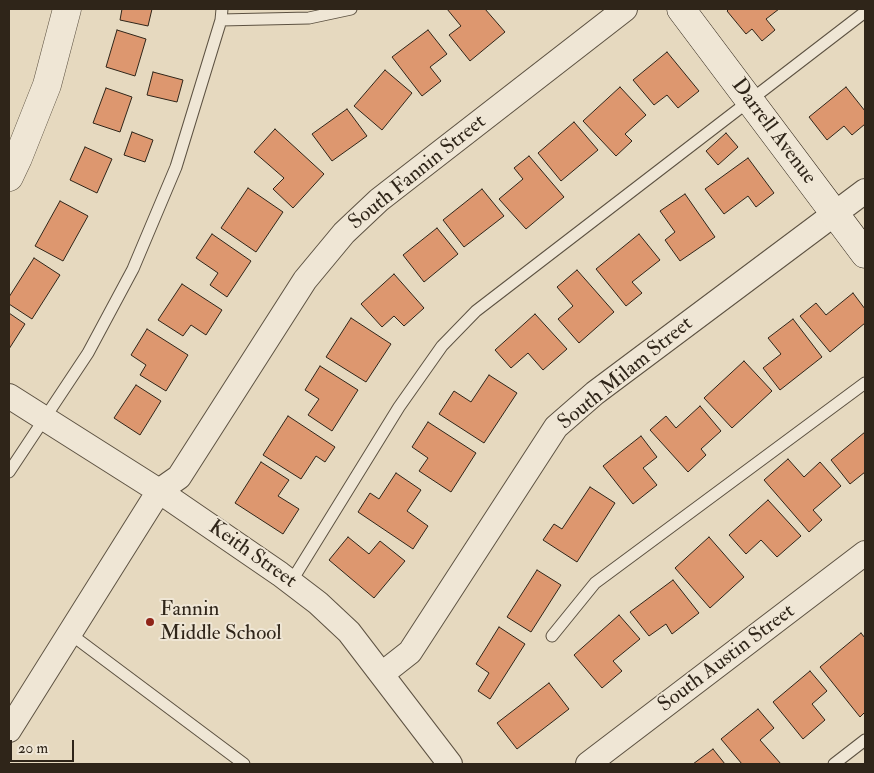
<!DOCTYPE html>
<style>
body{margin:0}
#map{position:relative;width:874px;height:773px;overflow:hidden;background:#e6d9bf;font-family:"IM FELL Double Pica",serif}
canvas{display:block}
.frame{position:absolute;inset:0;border:10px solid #2f2519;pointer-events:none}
.scale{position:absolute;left:10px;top:740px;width:64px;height:22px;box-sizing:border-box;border:2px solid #2f2519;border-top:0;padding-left:6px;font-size:15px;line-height:18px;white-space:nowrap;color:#2f2519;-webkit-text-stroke:4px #efe6d5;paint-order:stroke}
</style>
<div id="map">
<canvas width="874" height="773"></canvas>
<div class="frame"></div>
<div class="scale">20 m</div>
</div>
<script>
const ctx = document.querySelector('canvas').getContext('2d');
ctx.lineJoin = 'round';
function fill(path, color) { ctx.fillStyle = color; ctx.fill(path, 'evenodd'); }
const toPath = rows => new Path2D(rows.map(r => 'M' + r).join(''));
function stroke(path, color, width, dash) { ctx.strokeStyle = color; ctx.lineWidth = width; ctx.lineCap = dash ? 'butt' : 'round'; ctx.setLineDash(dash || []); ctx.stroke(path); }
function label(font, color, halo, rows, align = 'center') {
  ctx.font = font + ' "IM FELL Double Pica",serif'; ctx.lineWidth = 4; ctx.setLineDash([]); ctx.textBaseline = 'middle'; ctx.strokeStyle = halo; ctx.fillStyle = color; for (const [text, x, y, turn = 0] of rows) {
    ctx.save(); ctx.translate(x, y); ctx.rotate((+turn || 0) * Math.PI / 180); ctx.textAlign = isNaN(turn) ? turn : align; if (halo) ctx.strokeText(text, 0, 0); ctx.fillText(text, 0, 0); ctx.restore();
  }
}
const building = toPath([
 [122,9,152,9,148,26,120,20,122,9],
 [447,9,485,9,505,32,470,61,449,35,461,26,447,9],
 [729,9,779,9,766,19,775,30,762,41,752,29,746,34,727,11,729,9],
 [117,30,146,39,135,76,106,67,117,30],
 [428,30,447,54,430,67,441,81,422,96,392,57,428,30],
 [667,52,699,91,678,108,667,95,654,105,633,80,667,52],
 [385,70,412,93,382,130,354,106,385,70],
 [153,72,183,80,177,102,147,95,153,72],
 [620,87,646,115,625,134,632,141,616,156,583,121,620,87],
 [846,87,865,111,865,124,852,135,844,126,827,140,809,117,846,87],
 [106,88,132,97,120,132,93,123,106,88],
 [347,109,367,136,332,161,312,134,347,109],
 [574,122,598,150,561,181,538,153,574,122],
 [275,129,324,174,293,208,273,189,284,178,254,152,275,129],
 [132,132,153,140,145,162,124,155,132,132],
 [726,133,738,147,718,165,706,151,726,133],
 [85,147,112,159,97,193,70,180,85,147],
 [529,156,564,197,526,229,499,199,523,179,514,168,529,156],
 [748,158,774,193,756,207,748,196,724,214,705,189,748,158],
 [248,188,283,212,256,252,221,228,248,188],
 [482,189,504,216,464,247,443,220,482,189],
 [685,194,715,237,680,261,665,240,675,232,660,211,685,194],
 [60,201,88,216,63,261,35,246,60,201],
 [437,228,458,254,424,282,403,255,437,228],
 [212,234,251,261,227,297,210,285,218,273,196,258,212,234],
 [639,234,660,260,632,282,642,293,626,306,596,269,639,234],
 [34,258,60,275,32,319,9,304,9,297,34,258],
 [577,270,614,312,579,343,558,319,573,306,557,287,577,270],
 [394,274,424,308,404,326,394,316,382,327,361,304,394,274],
 [182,284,222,310,206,335,191,325,183,336,158,320,182,284],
 [853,293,865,309,865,323,830,352,800,316,816,303,826,315,853,293],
 [9,313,25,324,9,349,9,313],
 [535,314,567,349,543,370,528,353,511,368,495,350,535,314],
 [351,318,391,344,366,382,326,357,351,318],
 [793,319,822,357,780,390,763,368,781,354,768,338,793,319],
 [147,329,188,355,166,391,140,375,146,365,131,355,147,329],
 [744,361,772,391,732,428,704,398,744,361],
 [320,366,358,390,332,431,308,415,319,399,305,390,320,366],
 [489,375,517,393,484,443,439,414,454,391,471,402,489,375],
 [136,385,161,401,140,435,114,418,136,385],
 [700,406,721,431,701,449,706,455,688,472,650,430,666,416,676,428,700,406],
 [288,416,335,447,325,462,316,456,301,479,263,455,288,416],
 [428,422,476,453,451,492,419,471,428,458,412,447,428,422],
 [865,432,865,472,850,484,831,460,865,432],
 [641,436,657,457,643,468,657,485,633,504,603,466,641,436],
 [788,459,804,477,820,462,841,486,813,510,822,520,809,532,764,480,788,459],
 [261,462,289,480,278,496,299,509,283,534,235,503,261,462],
 [396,473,421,490,407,511,428,526,413,549,358,512,370,493,379,499,396,473],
 [590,487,615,503,577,562,543,540,554,524,562,529,590,487],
 [768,500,801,536,777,557,761,540,746,554,729,535,768,500],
 [348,537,369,554,380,541,405,561,374,598,329,560,348,537],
 [709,537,744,577,710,608,675,568,709,537],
 [537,570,561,585,531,632,507,617,537,570],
 [673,580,699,613,672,634,666,624,649,636,630,612,673,580],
 [619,615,640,639,613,661,622,671,602,688,574,655,619,615],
 [499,627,525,644,490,699,478,691,489,673,476,664,499,627],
 [861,633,865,638,865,712,860,717,820,667,861,633],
 [810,671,827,691,812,704,825,720,803,739,773,702,810,671],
 [549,683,569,709,517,749,497,723,549,683],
 [758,709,774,728,760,740,781,764,742,764,721,739,758,709],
 [713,749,725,764,693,764,713,749]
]);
const service = toPath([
 [221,20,309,18,351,9],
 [9,472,88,353,133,269,176,167,221,20,222,9],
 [291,582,399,407,442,346,476,311,865,12],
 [69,633,244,764],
 [552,636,595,583,865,383],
 [834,764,865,740]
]);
const minor = toPath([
 [9,396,159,491,280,574,318,603,349,632,450,764],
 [382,674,410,652,556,427,595,393,865,191],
 [9,730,159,491,179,477,305,280,344,233,379,200,625,9],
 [588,764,865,553]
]);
const tertiary = toPath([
 [9,177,18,158,47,85,67,9]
]);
const secondary = toPath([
 [681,9,865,254]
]);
const markers = [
 [150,622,5,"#8f2418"]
];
const streetNames = [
 ["Darrell Avenue",773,132,53],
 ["South Fannin Street",418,173,-39],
 ["South Milam Street",626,374,-39],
 ["Keith Street",252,555,35],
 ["South Austin Street",727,659,-37]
];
const poiNames = [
 ["Fannin",160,610],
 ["Middle School",160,634]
];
fill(building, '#dd976f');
stroke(building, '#2f2519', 1);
stroke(service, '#5d5242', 13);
stroke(minor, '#5d5242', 26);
stroke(tertiary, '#5d5242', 29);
stroke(secondary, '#2f2519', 29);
stroke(service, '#efe6d5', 11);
stroke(minor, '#efe6d5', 24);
stroke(tertiary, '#efe6d5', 28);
stroke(secondary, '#efe6d5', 28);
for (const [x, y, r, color] of markers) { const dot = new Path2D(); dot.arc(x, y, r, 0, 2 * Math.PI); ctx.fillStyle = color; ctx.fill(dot); stroke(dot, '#efe6d5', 2); }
label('21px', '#2f2519', '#efe6d5', streetNames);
label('21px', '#2f2519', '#efe6d5', poiNames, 'left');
</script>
